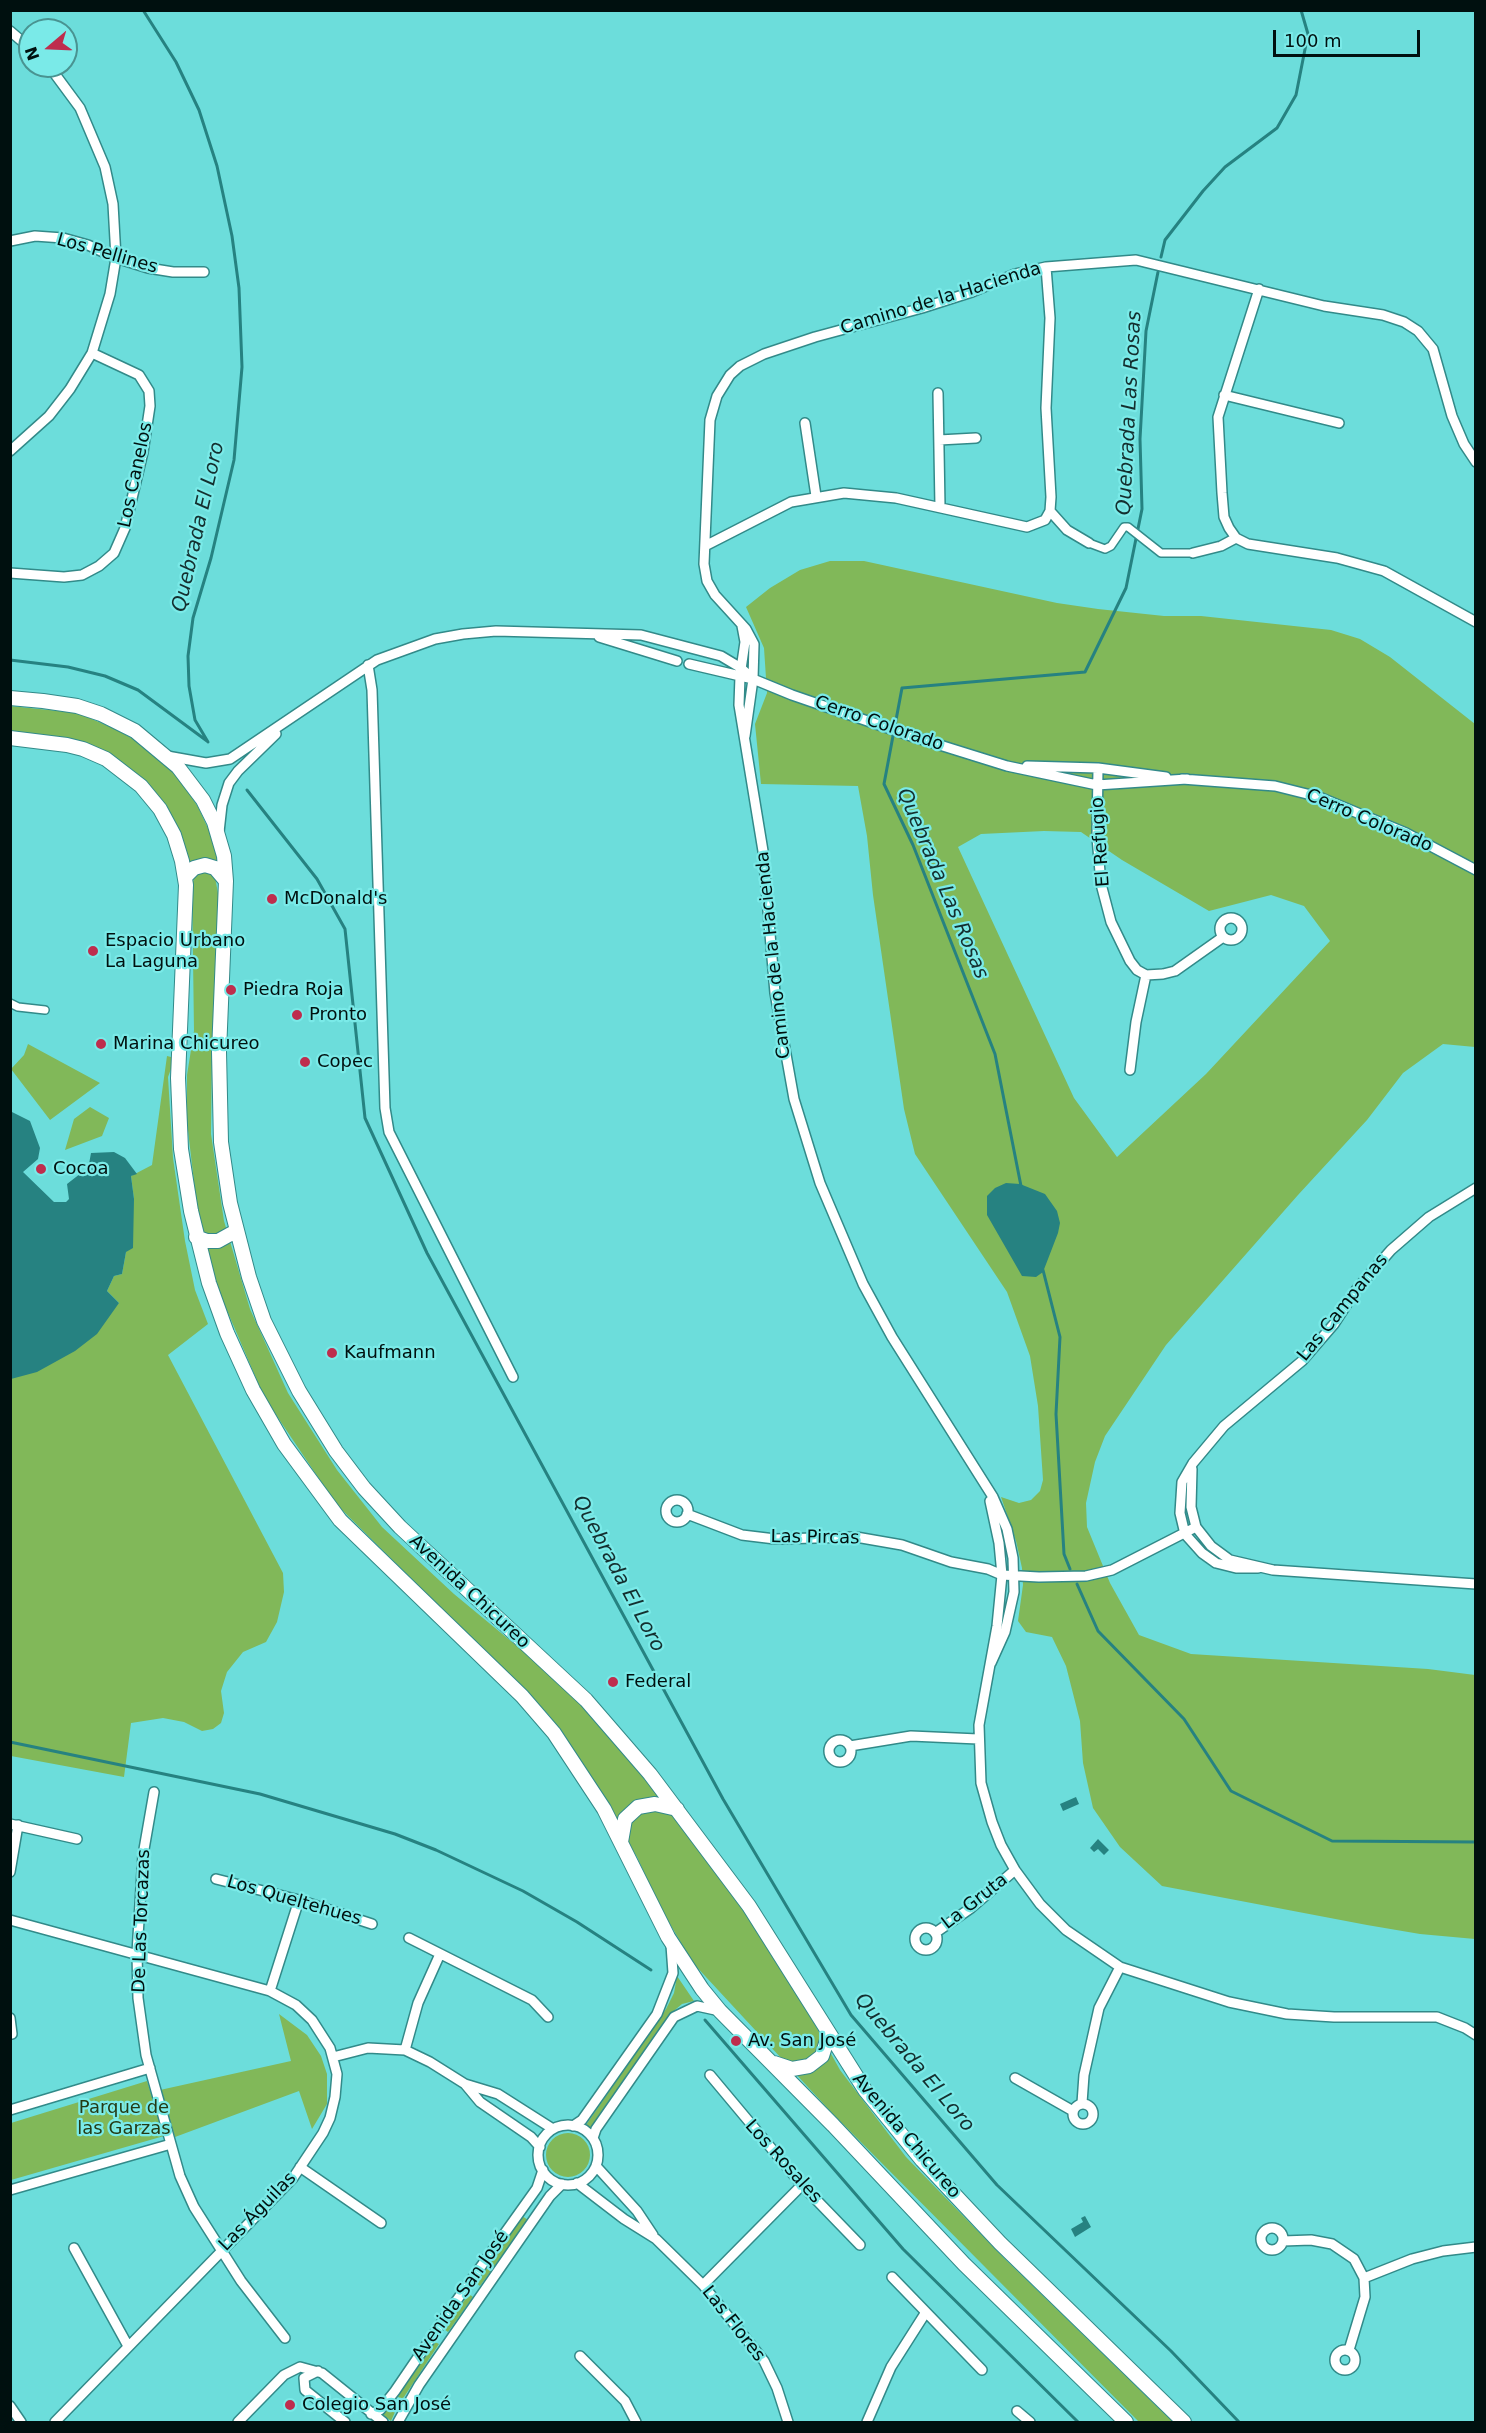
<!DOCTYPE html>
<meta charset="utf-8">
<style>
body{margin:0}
#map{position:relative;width:1486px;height:2433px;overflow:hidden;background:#6cdddb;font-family:"DejaVu Sans",sans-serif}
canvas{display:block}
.frame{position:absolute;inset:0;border:12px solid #00100f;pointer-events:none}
.north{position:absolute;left:18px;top:18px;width:60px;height:60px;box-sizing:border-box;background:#7aeae8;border:2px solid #499391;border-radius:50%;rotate:251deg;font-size:16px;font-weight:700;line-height:24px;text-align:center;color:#00100f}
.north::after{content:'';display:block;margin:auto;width:21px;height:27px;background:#be2d4d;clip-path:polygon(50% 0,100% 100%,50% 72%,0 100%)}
.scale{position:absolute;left:1273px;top:30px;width:147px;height:27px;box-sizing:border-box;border:3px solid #00100f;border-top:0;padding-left:8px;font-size:18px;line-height:21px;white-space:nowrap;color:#00100f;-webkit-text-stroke:4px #7aeae8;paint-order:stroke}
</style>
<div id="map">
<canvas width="1486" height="2433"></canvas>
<div class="frame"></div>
<div class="north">N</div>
<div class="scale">100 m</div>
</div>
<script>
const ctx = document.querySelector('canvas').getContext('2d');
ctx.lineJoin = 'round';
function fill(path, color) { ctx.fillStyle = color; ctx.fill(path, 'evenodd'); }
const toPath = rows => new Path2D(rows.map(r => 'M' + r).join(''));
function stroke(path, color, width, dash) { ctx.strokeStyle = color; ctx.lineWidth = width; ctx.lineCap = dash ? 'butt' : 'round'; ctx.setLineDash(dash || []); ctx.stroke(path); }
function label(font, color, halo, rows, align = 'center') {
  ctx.font = font + ' "DejaVu Sans",sans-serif'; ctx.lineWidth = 4.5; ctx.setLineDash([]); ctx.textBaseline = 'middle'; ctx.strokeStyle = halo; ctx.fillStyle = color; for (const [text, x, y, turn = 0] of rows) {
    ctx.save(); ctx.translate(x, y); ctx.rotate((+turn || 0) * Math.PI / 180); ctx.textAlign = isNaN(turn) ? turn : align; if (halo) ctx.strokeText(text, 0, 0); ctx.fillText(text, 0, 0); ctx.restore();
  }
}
const green = toPath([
 [830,561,864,561,1057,603,1098,609,1164,616,1201,616,1331,630,1360,639,1390,657,1475,724,1475,1047,1443,1044,1403,1073,1367,1120,1298,1195,1166,1345,1105,1436,1095,1462,1086,1503,1087,1527,1110,1583,1139,1635,1191,1654,1428,1669,1475,1675,1475,1939,1420,1934,1367,1925,1162,1886,1120,1847,1093,1808,1083,1763,1080,1721,1066,1666,1052,1637,1026,1632,1018,1621,1023,1585,1022,1568,1016,1541,1001,1497,1019,1503,1031,1500,1040,1491,1043,1480,1038,1406,1030,1356,1007,1292,915,1154,904,1109,873,895,867,836,858,786,761,784,755,724,767,693,764,648,746,607,770,588,800,570],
 [1044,831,1081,832,1122,860,1209,911,1271,895,1304,906,1330,941,1206,1074,1117,1157,1074,1098,958,847,981,834],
 [10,706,78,713,117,730,149,748,179,778,198,807,212,837,219,865,189,863,140,777,127,767,100,750,11,732],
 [205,871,211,873,215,877,220,904,212,1043,211,1134,224,1221,250,1309,288,1393,337,1470,382,1527,454,1594,564,1685,633,1762,706,1855,777,1956,840,2070,906,2157,1004,2258,1173,2422,1139,2422,832,2113,693,1963,661,1909,637,1857,549,1715,336,1504,264,1397,214,1280,196,1199,187,1122,187,1075,194,1031,192,884,196,874],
 [28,1044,100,1083,50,1120,11,1069,24,1055],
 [167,1056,175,1058,168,1077,173,1158,185,1241,195,1290,208,1324,168,1355,283,1573,284,1592,277,1622,266,1642,243,1652,227,1672,221,1691,224,1713,221,1723,213,1729,202,1731,184,1722,163,1718,131,1723,124,1777,11,1756,11,1379,119,1303,107,1291,114,1276,122,1274,126,1252,134,1199,131,1176,152,1165],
 [90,1107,109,1118,102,1136,65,1150,74,1119],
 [677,1976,694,2001,682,2004,669,2015,591,2128,586,2125,666,2009,674,1993],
 [279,2014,307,2035,321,2056,327,2074,327,2104,312,2129,299,2091,175,2137,160,2090,291,2061],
 [147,2081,164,2136,11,2180,11,2123],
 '546 2155a22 22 0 1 1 44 0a22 22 0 1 1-44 0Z',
 [522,2216,528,2220,480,2286,476,2283],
 [469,2294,473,2297,448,2332,444,2329],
 [435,2342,439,2344,402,2400,397,2396],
 [395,2400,399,2403,391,2421,381,2413]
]);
const water = toPath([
 [10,1111,30,1121,40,1148,38,1159,23,1172,54,1202,66,1202,69,1199,67,1184,85,1170,89,1164,91,1153,114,1152,125,1158,137,1174,131,1176,134,1199,133,1248,126,1252,122,1274,114,1276,107,1291,119,1303,97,1334,75,1351,37,1372,11,1379],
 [1006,1183,1020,1184,1045,1194,1057,1211,1060,1223,1058,1233,1043,1272,1036,1277,1022,1276,987,1215,987,1196,995,1188],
 [1076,1797,1079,1804,1063,1811,1060,1804],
 [1098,1839,1109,1850,1104,1855,1098,1849,1094,1852,1090,1848],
 [1085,2216,1091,2227,1075,2237,1071,2229,1083,2222,1081,2218]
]);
const stream = toPath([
 [143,10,176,62,199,110,217,166,232,236,239,288,242,367,234,460,211,558,193,618,188,656,189,686,195,720,208,742],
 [1161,257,1165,240,1203,191,1225,167,1277,128,1296,95,1308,34,1301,10],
 [10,660,68,667,105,676,138,690,207,741],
 [247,790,317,879,345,929,365,1118,427,1253,723,1799,851,2015,997,2185,1171,2351,1239,2422],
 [1021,1186,995,1054,913,845,884,784,902,688,1085,672,1126,588,1142,509,1140,439,1146,331,1158,272],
 [1043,1270,1060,1337,1056,1414,1064,1554,1070,1569],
 [1077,1584,1098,1631,1184,1719,1231,1791,1332,1841,1476,1842],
 [10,1742,260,1794,395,1834,436,1850,523,1891,577,1922,651,1970],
 [705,2020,903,2249,1078,2422]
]);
const pedestrian = toPath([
 [1089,543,1105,549,1111,546,1124,527,1128,527,1161,553,1193,553],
 [10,1003,18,1007,45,1010]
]);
const minor = toPath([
 [10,31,30,48],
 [10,241,35,236,63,238,88,245,116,258,148,268,173,272,204,272],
 [1259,289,1218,417,1222,493,1224,517,1229,528,1236,538,1248,544,1337,558,1384,571,1476,622],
 [938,393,940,507],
 [1224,395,1339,423],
 [805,423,816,496],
 [939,440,976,438],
 [10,451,49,416,70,389,92,353,110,294,116,258,113,204,105,167,80,108,49,66],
 [1050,511,1067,530,1089,543],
 [705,546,791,502,844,493,896,498,1027,527,1045,520,1050,511,1051,497,1046,408,1050,318,1046,267],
 [1193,553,1221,546,1236,538],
 [10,573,64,577,82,575,99,566,114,553,125,528,143,452,150,406,149,391,139,375,92,353],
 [742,626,745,642,740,676,739,705,763,851,775,993,794,1099,820,1183,863,1284,892,1337,993,1497,1007,1529,1013,1558,1014,1592,1005,1632,991,1663],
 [599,637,677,661],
 [689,664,753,679,792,695,914,737,1007,766,1097,785,1187,779],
 [368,665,372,690,385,1108,389,1132,513,1377],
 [745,736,753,679,754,644,746,629,715,595,707,581,704,564,710,420,717,396,730,375,740,366,764,354,815,337,922,308,972,292,1015,274,1046,267,1136,260,1324,306,1383,315,1404,322,1418,331,1433,349,1452,416,1464,444,1476,462],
 [167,756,206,763,230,759,377,660,435,639,463,634,496,631,641,635,721,656,741,668,753,679],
 [1027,766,1098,768,1166,777],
 [1098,768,1097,837,1101,884,1111,922,1130,961,1137,970,1146,975,1163,974,1175,971,1223,937],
 [1182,779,1275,786,1319,797,1406,833,1476,870],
 [219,832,222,805,229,783,238,771,276,734],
 '1220 929a11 11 0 1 1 22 0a11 11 0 1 1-22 0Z',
 [1130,1070,1136,1022,1146,975],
 [1192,1469,1191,1507,1196,1527,1211,1546,1230,1560,1273,1570,1476,1584],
 '666 1511a11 11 0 1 1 22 0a11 11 0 1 1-22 0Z',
 [990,1501,999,1543,1002,1575,997,1626,979,1725,981,1783,992,1822,1001,1845,1015,1870,1040,1904,1066,1930,1120,1967,1229,2002,1287,2014,1334,2017,1437,2017,1465,2028,1476,2035],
 [687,1514,742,1535,775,1539,856,1537,902,1545,951,1562,988,1569,1002,1575,1039,1577,1086,1576,1112,1570,1196,1527],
 [1258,1568,1236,1568,1216,1563,1202,1553,1185,1534,1180,1513,1182,1482,1193,1463,1224,1426,1302,1361,1334,1324,1356,1290,1391,1250,1429,1217,1476,1188],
 '829 1751a11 11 0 1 1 22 0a11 11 0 1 1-22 0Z',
 [850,1746,911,1736,978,1739],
 [154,1792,143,1855,137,1953,138,1998,146,2055,180,2176,194,2207,241,2281,285,2338],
 [10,1824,77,1839],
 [10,1872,18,1825],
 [216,1879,299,1900,372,1924],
 [10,1920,270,1991,296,2005,312,2020,330,2048,337,2074,335,2097,330,2118,323,2133,293,2178,55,2422],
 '915 1939a11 11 0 1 1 22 0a11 11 0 1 1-22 0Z',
 [935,1933,971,1908,1015,1870],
 [409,1938,532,2000,548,2017],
 [270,1991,299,1900],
 [10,2018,12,2034],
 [405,2050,418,2003,440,1954],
 [333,2057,368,2048,405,2050,430,2062,465,2084,498,2094,553,2129],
 [710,2075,802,2185,860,2245],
 [1015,2078,1073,2111],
 [465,2084,480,2102,531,2137,540,2147],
 [1082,2103,1084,2075,1099,2008,1120,1967],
 '1073 2114a10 10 0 1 1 20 0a10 10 0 1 1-20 0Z',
 [10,2110,150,2068],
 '538 2155a30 30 0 1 1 60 0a30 30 0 1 1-60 0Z',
 [573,2126,582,2120,657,2014,673,1973,671,1945],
 [593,2138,596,2129,674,2017,697,2006,720,2011],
 [596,2166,637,2211,653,2235],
 [300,2167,381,2223],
 [577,2183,624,2219,656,2239,703,2285,764,2361,777,2388,788,2422],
 [10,2190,171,2144],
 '1261 2239a11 11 0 1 1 22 0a11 11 0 1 1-22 0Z',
 [1283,2241,1311,2240,1332,2244,1354,2259,1364,2278,1365,2297,1349,2350],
 [74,2248,128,2346],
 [892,2277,982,2370],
 [1364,2278,1412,2259,1443,2251,1476,2247],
 [703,2285,802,2185],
 '1335 2360a10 10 0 1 1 20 0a10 10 0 1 1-20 0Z',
 [580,2356,625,2401,636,2422],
 [318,2371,304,2378,305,2390,345,2422],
 [10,2406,21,2422],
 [1017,2411,1030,2422],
 [371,2414,380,2410,395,2391,457,2300,537,2188,543,2170],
 [238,2422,284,2375,300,2367,322,2373,383,2422],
 [398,2422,419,2385,550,2196,562,2184],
 [867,2422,891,2367,926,2312]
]);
const secondary = toPath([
 [10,698,43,701,77,706,101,714,135,731,178,767,203,800,214,822,224,856,226,881,219,1052,221,1142,230,1203,249,1277,264,1321,299,1391,336,1451,364,1488,400,1527,586,1700,650,1774,749,1906,865,2090,922,2160,1000,2243,1184,2422],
 [10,738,67,745,83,749,106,759,141,786,160,809,174,835,182,861,186,885,178,1078,181,1149,191,1211,209,1283,227,1333,253,1390,284,1444,340,1520,522,1696,554,1733,604,1809,668,1937,702,1989,720,2011,833,2125,964,2264,1126,2422],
 [185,877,194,868,205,865,215,868,226,881],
 [196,1237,207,1241,218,1241,236,1231],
 [621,1842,625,1819,638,1807,655,1804,677,1809],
 [774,2063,792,2069,809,2066,822,2056,829,2034]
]);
const markers = [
 [272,899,6,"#be2d4d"],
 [93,951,6,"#be2d4d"],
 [231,990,6,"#be2d4d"],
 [297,1015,6,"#be2d4d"],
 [101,1044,6,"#be2d4d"],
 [305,1062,6,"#be2d4d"],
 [41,1169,6,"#be2d4d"],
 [332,1353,6,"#be2d4d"],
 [613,1682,6,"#be2d4d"],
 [736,2041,6,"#be2d4d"],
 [290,2405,6,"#be2d4d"]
];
const streetNames = [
 ["Los Pellines",107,254,16],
 ["Camino de la Hacienda",941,299,-17],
 ["Los Canelos",136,475,-78],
 ["Cerro Colorado",879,724,19],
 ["Cerro Colorado",1369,821,23],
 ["El Refugio",1101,842,-94],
 ["Camino de la Hacienda",774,955,-96],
 ["Las Campanas",1343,1308,-51],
 ["Las Pircas",815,1538,1],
 ["Avenida Chicureo",469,1592,43],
 ["Los Queltehues",294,1901,16],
 ["La Gruta",975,1902,-38],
 ["De Las Torcazas",142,1921,-88],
 ["Avenida Chicureo",906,2136,50],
 ["Los Rosales",783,2162,48],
 ["Las Águilas",258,2212,-46],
 ["Avenida San José",461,2296,-55],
 ["Las Flores",733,2324,52]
];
const poiNames = [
 ["McDonald's",284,899],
 ["Espacio Urbano",105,941],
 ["La Laguna",105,962],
 ["Piedra Roja",243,990],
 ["Pronto",309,1015],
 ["Marina Chicureo",113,1044],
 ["Copec",317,1062],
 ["Cocoa",53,1169],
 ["Kaufmann",344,1353],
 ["Federal",625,1682],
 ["Av. San José",748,2041],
 ["Colegio San José",302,2405]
];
const parkNames = [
 ["Parque de",124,2108],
 ["las Garzas",124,2129]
];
const waterNames = [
 ["Quebrada Las Rosas",1130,413,-87],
 ["Quebrada El Loro",199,527,-77],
 ["Quebrada Las Rosas",942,884,67],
 ["Quebrada El Loro",618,1574,62],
 ["Quebrada El Loro",914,2063,50]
];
fill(green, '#81b859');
fill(water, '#268281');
stroke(stream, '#268281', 3);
stroke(pedestrian, '#328a89', 10);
stroke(minor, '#328a89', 12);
stroke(secondary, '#328a89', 16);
stroke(pedestrian, '#fff', 7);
stroke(minor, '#fff', 9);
stroke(secondary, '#fff', 14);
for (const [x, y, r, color] of markers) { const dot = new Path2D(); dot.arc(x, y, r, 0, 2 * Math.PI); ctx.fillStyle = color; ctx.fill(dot); stroke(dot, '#7aeae8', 2); }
label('18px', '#00100f', '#7aeae8', streetNames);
label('18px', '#00100f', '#7aeae8', poiNames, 'left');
label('18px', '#243a14', '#7aeae8', parkNames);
label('italic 20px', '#142f2f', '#7aeae8', waterNames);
</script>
